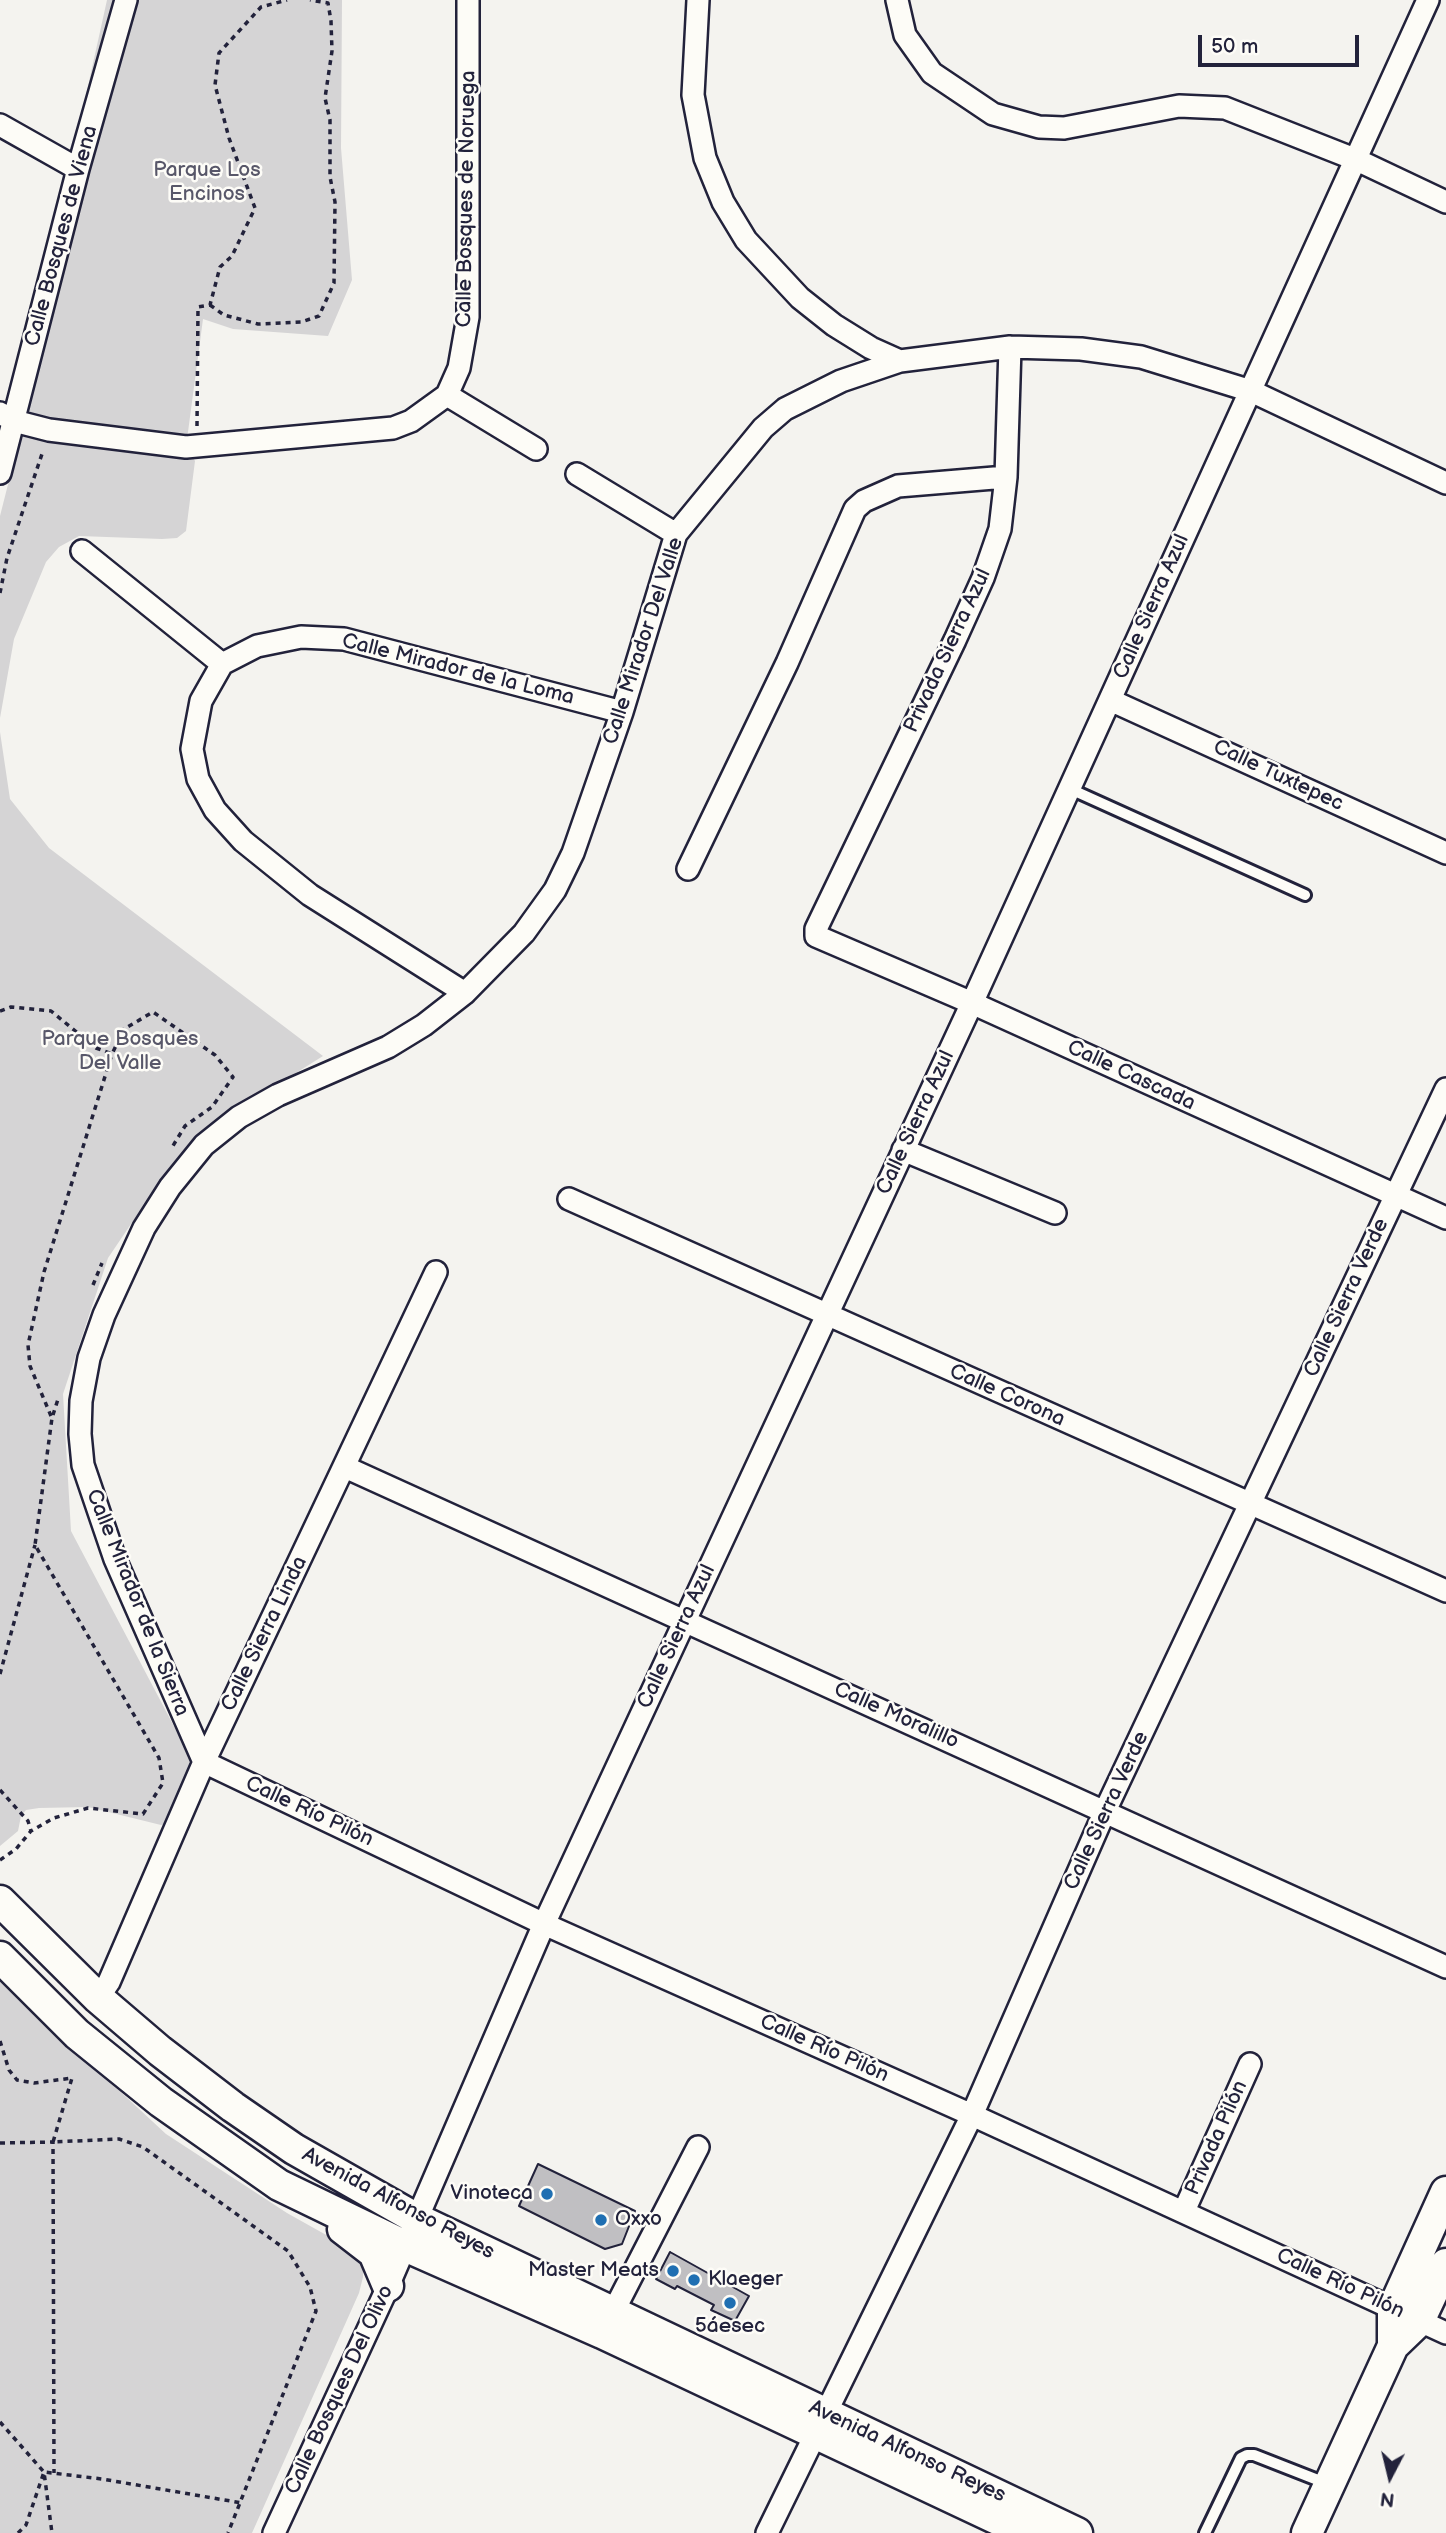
<!DOCTYPE html>
<meta charset="utf-8">
<style>
body{margin:0}
#map{position:relative;width:1446px;height:2533px;overflow:hidden;background:#f4f3ef;font-family:"Balsamiq Sans",sans-serif}
canvas{display:block}
.north{position:absolute;left:1355px;top:2442px;width:70px;height:70px;-webkit-text-stroke:5px #fdfcf7;paint-order:stroke;rotate:187deg;font-size:19px;font-weight:700;line-height:28px;text-align:center;color:#22223b}
.north::after{content:'';display:block;margin:auto;width:24px;height:32px;background:#22223b;clip-path:polygon(50% 0,100% 100%,50% 72%,0 100%)}
.scale{position:absolute;left:1198px;top:35px;width:161px;height:32px;box-sizing:border-box;border:4px solid #22223b;border-top:0;padding-left:9px;font-size:21px;line-height:24px;white-space:nowrap;color:#22223b;-webkit-text-stroke:5px #fdfcf7;paint-order:stroke}
</style>
<div id="map">
<canvas width="1446" height="2533"></canvas>
<div class="north">N</div>
<div class="scale">50 m</div>
</div>
<script>
const ctx = document.querySelector('canvas').getContext('2d');
ctx.lineJoin = 'round';
function fill(path, color) { ctx.fillStyle = color; ctx.fill(path, 'evenodd'); }
const toPath = rows => new Path2D(rows.map(r => 'M' + r).join(''));
function stroke(path, color, width, dash) { ctx.strokeStyle = color; ctx.lineWidth = width; ctx.lineCap = dash ? 'butt' : 'round'; ctx.setLineDash(dash || []); ctx.stroke(path); }
function label(font, color, halo, rows, align = 'center') {
  ctx.font = font + ' "Balsamiq Sans",sans-serif'; ctx.lineWidth = 5; ctx.setLineDash([]); ctx.textBaseline = 'middle'; ctx.strokeStyle = halo; ctx.fillStyle = color; for (const [text, x, y, turn = 0] of rows) {
    ctx.save(); ctx.translate(x, y); ctx.rotate((+turn || 0) * Math.PI / 180); ctx.textAlign = isNaN(turn) ? turn : align; if (halo) ctx.strokeText(text, 0, 0); ctx.fillText(text, 0, 0); ctx.restore();
  }
}
const green = toPath([
 [107,0,342,0,341,148,352,280,328,336,233,329,203,319,186,447,14,421],
 [25,434,191,454,195,461,186,531,177,538,162,539,79,536,59,547,46,562,14,639,0,718,0,516,19,441],
 [0,732,10,799,49,848,323,1056,221,1120,156,1187,108,1258,63,1394,71,1531,197,1770,180,1821,161,1825,88,1807,39,1808,26,1810,21,1816,18,1831,0,1846],
 [0,1980,166,2134,287,2213,353,2250,363,2263,363,2277,359,2293,252,2533,0,2533]
]);
const building = toPath([
 [538,2164,635,2211,622,2244,605,2249,519,2206,538,2164],
 [670,2252,749,2296,735,2321,711,2310,714,2305,677,2286,675,2289,656,2279,670,2252]
]);
const path = toPath([
 [210,305,224,315,258,324,301,322,319,316,334,283,335,202,330,177,330,120,325,98,332,51,331,21,328,3,310,0],
 [197,426,198,307,210,305,220,267,232,256,255,208,229,138,215,85,219,53,261,7,287,0],
 [0,593,7,558,43,451],
 [0,1011,11,1007,51,1011,96,1048,112,1054,124,1029,153,1012,215,1055,233,1077,212,1107,185,1126,171,1149],
 [93,1285,102,1263],
 [51,1416,30,1366,28,1345,44,1272,112,1054],
 [0,1674,35,1545],
 [0,1790,28,1821,31,1831],
 [0,1860,16,1849,31,1831,54,1818,88,1808,143,1814,163,1783,159,1758,35,1545,52,1418,59,1396],
 [0,2041,9,2070,17,2080,34,2083,72,2078,53,2142,119,2139,143,2147,288,2251,310,2287,316,2311,228,2533],
 [0,2143,53,2142,54,2473],
 [0,2422,44,2472,52,2533],
 [18,2533,26,2525,44,2472,102,2479,242,2503]
]);
const lane = toPath([
 [1068,788,1305,895],
 [1205,2533,1241,2458,1247,2455,1254,2455,1328,2484]
]);
const street = toPath([
 [698,0,693,95,705,158,723,202,746,240,800,298,834,325,871,348,900,361],
 [897,0,905,35,932,73,993,114,1039,127,1064,128,1179,106,1225,108,1357,160,1446,202],
 [0,125,78,169],
 [1010,347,1006,477,1000,529,983,578,955,640,816,929,816,936,972,1003,1446,1218],
 [447,395,536,449],
 [0,413,14,421,49,430,186,447,393,428,411,421,447,395,459,368,468,317,468,0],
 [0,473,78,169,126,0],
 [577,474,676,534],
 [1446,483,1251,391,1141,357,1081,349,1010,347,900,361,841,381,785,409,763,428,676,534,622,712,573,853,555,890,524,933,465,993,424,1025,388,1047,278,1095,239,1117,204,1145,170,1187,144,1228,104,1315,89,1358,81,1401,80,1434,83,1465,115,1559,204,1762,544,1924,972,2115,1446,2333],
 [82,551,222,664],
 [1110,700,1446,853],
 [688,869,787,663,855,509,864,501,898,486,1006,477],
 [465,993,310,895,243,841,215,810,198,779,192,749,201,701,222,664,257,646,301,637,344,639,622,712],
 [903,1150,1055,1213],
 [569,1199,1446,1591],
 [345,1467,1446,1967],
 [98,1998,109,1982,204,1762,436,1272],
 [1184,2211,1250,2064],
 [608,2322,698,2147],
 [274,2533,385,2293,544,1924,972,1003,1428,0],
 [767,2533,972,2115,1105,1811,1446,1089]
]);
const secondary = toPath([
 [0,1901,98,1998,160,2051,233,2107,294,2149,417,2219,1077,2533],
 [0,1957,77,2034,161,2102,279,2185,405,2246,602,2333,1027,2533],
 [343,2229,374,2253,388,2286],
 [1393,2346,1393,2309,1446,2192],
 [1307,2533,1393,2346,1419,2321,1446,2264]
]);
const markers = [
 [547,2194,7,"#1f6fb2"],
 [601,2220,7,"#1f6fb2"],
 [673,2271,7,"#1f6fb2"],
 [694,2280,7,"#1f6fb2"],
 [730,2303,7,"#1f6fb2"]
];
const parkNames = [
 ["Parque Los",207,171],
 ["Encinos",207,195],
 ["Parque Bosques",120,1040],
 ["Del Valle",120,1064]
];
const streetNames = [
 ["Calle Bosques de Noruega",467,199,-89],
 ["Calle Bosques de Viena",62,236,-75],
 ["Calle Sierra Azul",1152,607,-66],
 ["Calle Mirador Del Valle",644,641,-72],
 ["Privada Sierra Azul",948,651,-65],
 ["Calle Mirador de la Loma",458,670,14],
 ["Calle Tuxtepec",1278,776,25],
 ["Calle Cascada",1131,1076,25],
 ["Calle Sierra Azul",916,1123,-65],
 ["Calle Sierra Verde",1347,1298,-65],
 ["Calle Corona",1007,1396,24],
 ["Calle Mirador de la Sierra",137,1603,68],
 ["Calle Sierra Linda",265,1634,-64],
 ["Calle Sierra Azul",677,1637,-65],
 ["Calle Moralillo",896,1716,24],
 ["Calle Sierra Verde",1107,1811,-65],
 ["Calle Río Pilón",309,1812,25],
 ["Calle Río Pilón",824,2049,24],
 ["Privada Pilón",1217,2138,-66],
 ["Avenida Alfonso Reyes",398,2204,28],
 ["Calle Río Pilón",1340,2284,25],
 ["Calle Bosques Del Olivo",340,2390,-65],
 ["Avenida Alfonso Reyes",907,2452,25]
];
const poiNames = [
 ["Vinoteca",533,2194],
 ["Oxxo",615,2220,"left"],
 ["Master Meats",659,2271],
 ["Klaeger",708,2280,"left"],
 ["5áesec",730,2327,"center"]
];
fill(green, '#d5d4d5');
fill(building, '#c0bfc2');
stroke(building, '#22223b', 2);
stroke(lane, '#22223b', 16);
stroke(street, '#22223b', 26);
stroke(secondary, '#22223b', 35);
stroke(path, '#22223b', 3.5, [5, 5]);
stroke(lane, '#fdfcf7', 10);
stroke(street, '#fdfcf7', 21);
stroke(secondary, '#fdfcf7', 30);
for (const [x, y, r, color] of markers) { const dot = new Path2D(); dot.arc(x, y, r, 0, 2 * Math.PI); ctx.fillStyle = color; ctx.fill(dot); stroke(dot, '#fdfcf7', 2.5); }
label('21px', '#585769', '#fdfcf7', parkNames);
label('21px', '#22223b', '#fdfcf7', streetNames);
label('21px', '#22223b', '#fdfcf7', poiNames, 'right');
</script>
